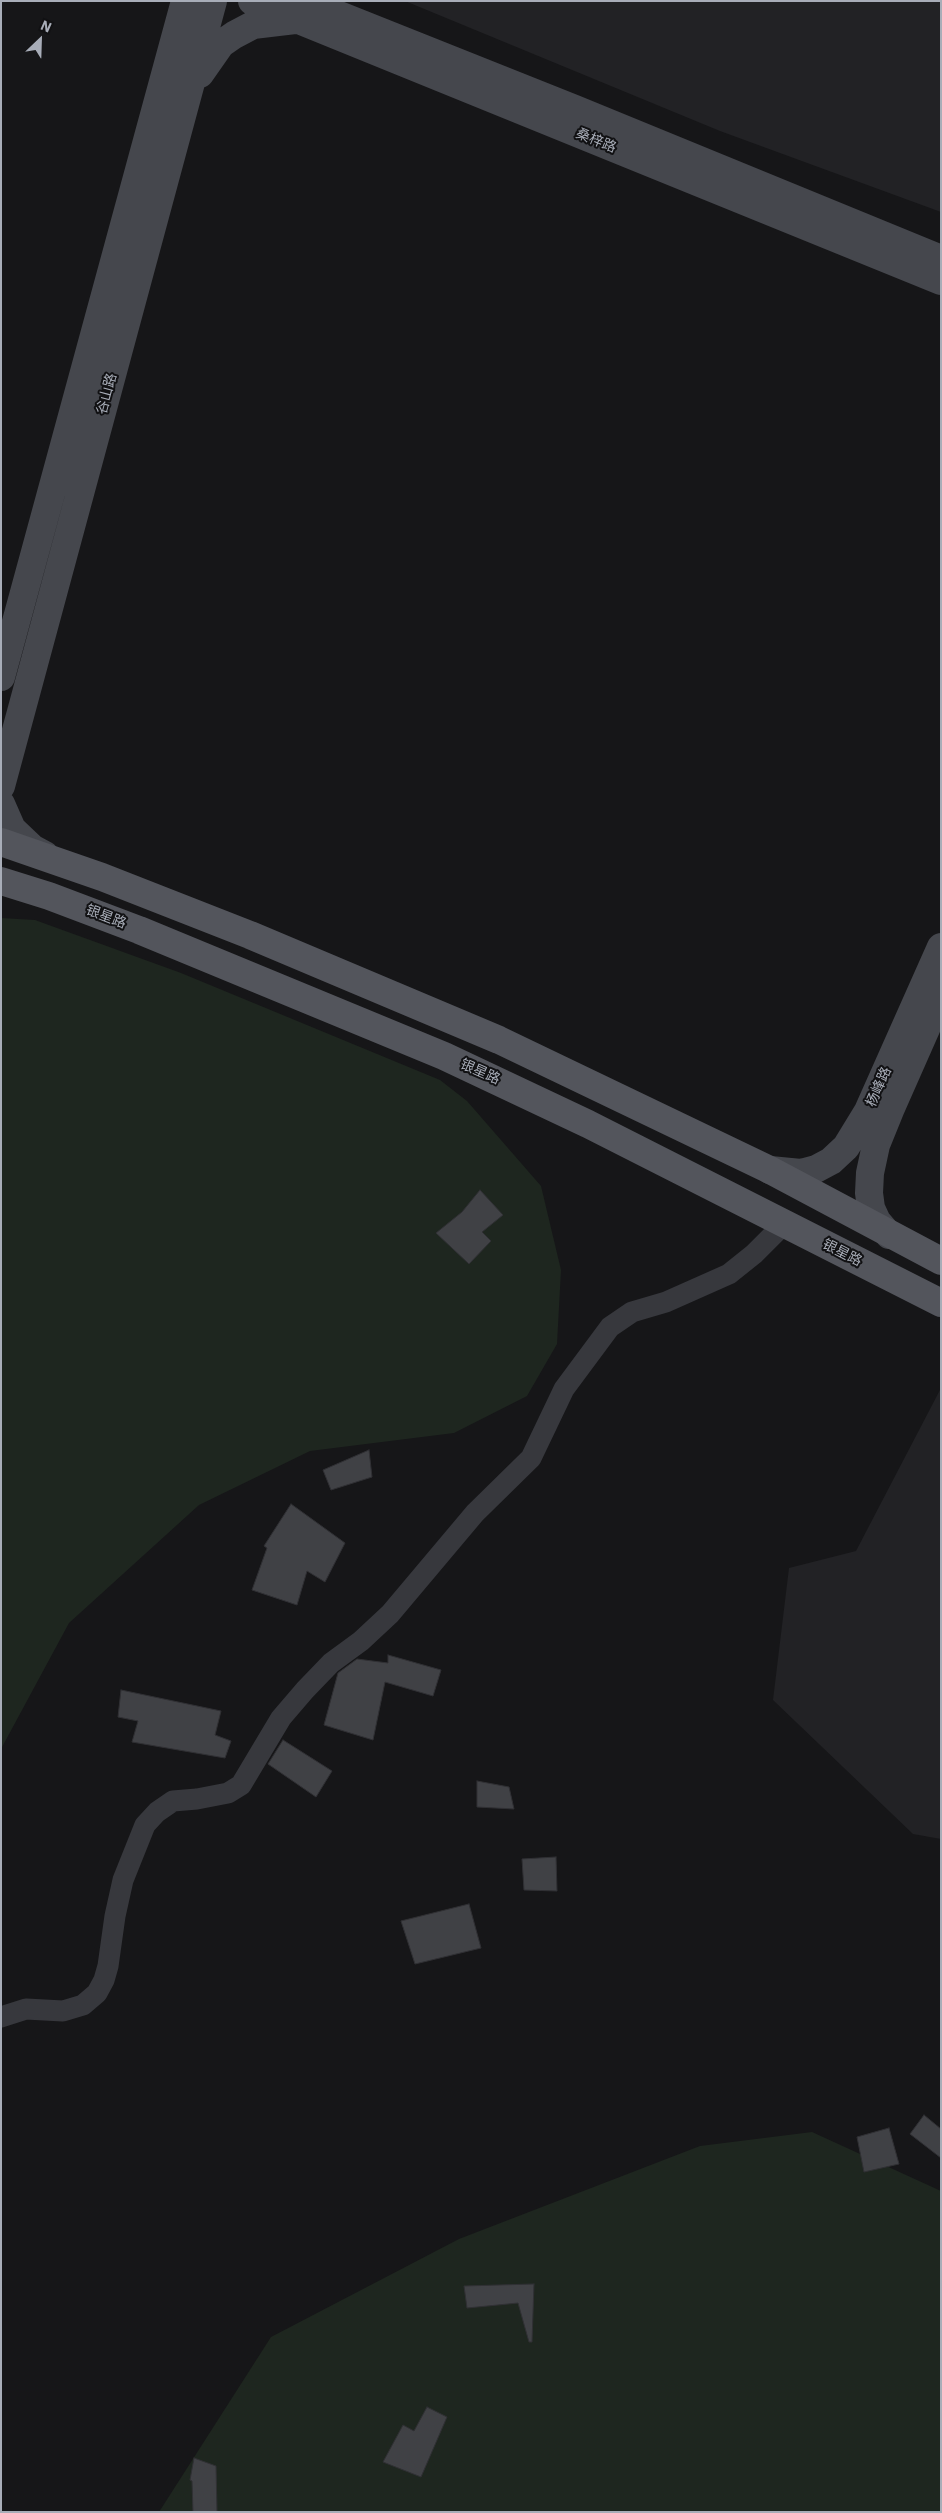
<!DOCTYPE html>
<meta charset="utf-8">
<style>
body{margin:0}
#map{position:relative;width:942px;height:2513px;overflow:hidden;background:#161618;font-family:"IBM Plex Sans",sans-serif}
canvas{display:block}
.frame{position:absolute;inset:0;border:2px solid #a8adb8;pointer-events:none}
.north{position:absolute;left:15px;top:15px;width:50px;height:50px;-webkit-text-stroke:4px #111113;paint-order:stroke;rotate:24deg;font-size:14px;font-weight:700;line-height:20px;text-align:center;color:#a8adb8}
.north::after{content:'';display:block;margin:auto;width:18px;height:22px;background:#a8adb8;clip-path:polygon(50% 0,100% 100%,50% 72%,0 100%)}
</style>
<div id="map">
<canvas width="942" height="2513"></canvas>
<div class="frame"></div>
<div class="north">N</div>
</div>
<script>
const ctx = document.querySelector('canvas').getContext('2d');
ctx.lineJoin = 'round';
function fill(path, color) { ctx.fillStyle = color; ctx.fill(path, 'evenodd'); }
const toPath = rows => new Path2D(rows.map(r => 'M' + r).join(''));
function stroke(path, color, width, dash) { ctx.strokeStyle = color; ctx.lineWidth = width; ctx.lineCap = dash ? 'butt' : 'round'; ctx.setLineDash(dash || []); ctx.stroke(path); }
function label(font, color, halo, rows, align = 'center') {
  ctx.font = font + ' "IBM Plex Sans","Noto Sans SC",sans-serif'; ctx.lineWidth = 4; ctx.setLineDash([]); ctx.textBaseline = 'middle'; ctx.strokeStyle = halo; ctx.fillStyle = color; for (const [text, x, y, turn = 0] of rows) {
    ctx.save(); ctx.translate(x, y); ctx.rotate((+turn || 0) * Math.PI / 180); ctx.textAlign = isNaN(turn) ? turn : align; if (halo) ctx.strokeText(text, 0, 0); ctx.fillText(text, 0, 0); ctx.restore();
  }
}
const built = toPath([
 [405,1,941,1,941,212,720,131],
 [941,1388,941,1839,913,1834,773,1700,789,1568,856,1551]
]);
const green = toPath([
 [1,918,35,920,181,973,440,1080,467,1101,541,1186,561,1270,557,1344,527,1396,454,1433,310,1451,199,1505,69,1623,1,1749],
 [812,2132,941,2191,941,2512,159,2512,271,2337,459,2239,700,2146]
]);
const building = toPath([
 [480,1190,503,1215,482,1232,491,1241,469,1264,436,1233,462,1212,480,1190],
 [369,1450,372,1477,331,1490,323,1470,369,1450],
 [291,1504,345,1543,325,1582,307,1571,297,1605,252,1590,267,1548,264,1546,291,1504],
 [388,1655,441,1670,433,1696,385,1682,373,1740,324,1725,338,1673,357,1659,388,1663,388,1655],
 [121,1690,221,1711,215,1735,231,1741,225,1758,132,1742,138,1721,118,1717,121,1690],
 [283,1740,332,1771,316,1797,268,1764,283,1740],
 [477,1781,509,1787,514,1809,477,1807,477,1781],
 [556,1857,557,1891,524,1890,522,1859,556,1857],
 [469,1904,481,1948,415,1964,401,1921,469,1904],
 [924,2115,941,2129,941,2158,910,2134,924,2115],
 [889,2128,899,2164,864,2172,857,2137,889,2128],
 [534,2284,532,2342,529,2342,518,2303,467,2308,464,2286,534,2284],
 [427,2407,447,2417,421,2477,383,2462,403,2425,414,2431,427,2407],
 [194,2458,216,2466,217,2512,193,2512,192,2481,190,2480,194,2458]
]);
const street = toPath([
 [1,2017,26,2009,63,2011,83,2005,97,1993,104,1980,108,1966,115,1916,123,1880,145,1825,157,1812,173,1801,197,1799,228,1793,241,1785,281,1718,305,1690,331,1663,361,1641,390,1614,475,1513,531,1458,564,1389,610,1327,632,1312,666,1302,729,1274,754,1254,784,1224]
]);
const secondary = toPath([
 [252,1,941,281],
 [304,1,575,109,941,259],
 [200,74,221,44,234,35,253,25,295,20],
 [1,677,185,1],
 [1,786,213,1],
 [1,804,12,829,32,848,45,855],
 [770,1170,801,1173,816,1169,831,1161,846,1147,868,1111,941,947],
 [889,1235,877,1221,871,1208,869,1193,870,1173,876,1145,891,1108,941,995]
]);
const primary = toPath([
 [1,842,102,877,250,935,499,1040,770,1170,941,1261],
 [1,881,49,896,139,930,444,1056,588,1124,941,1303]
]);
const streetNames = [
 ["桑梓路",596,141,22],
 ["谷山路",107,394,-75],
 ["银星路",106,917,21],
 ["银星路",480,1072,24],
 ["杨峰路",879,1087,-66],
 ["银星路",842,1253,27]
];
fill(built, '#222225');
fill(green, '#1e261f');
fill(building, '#404145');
stroke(building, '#303034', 1);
stroke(street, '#37383d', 21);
stroke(secondary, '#45474d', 28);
stroke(primary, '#53555c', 28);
label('14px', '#a8adb8', '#111113', streetNames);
</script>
